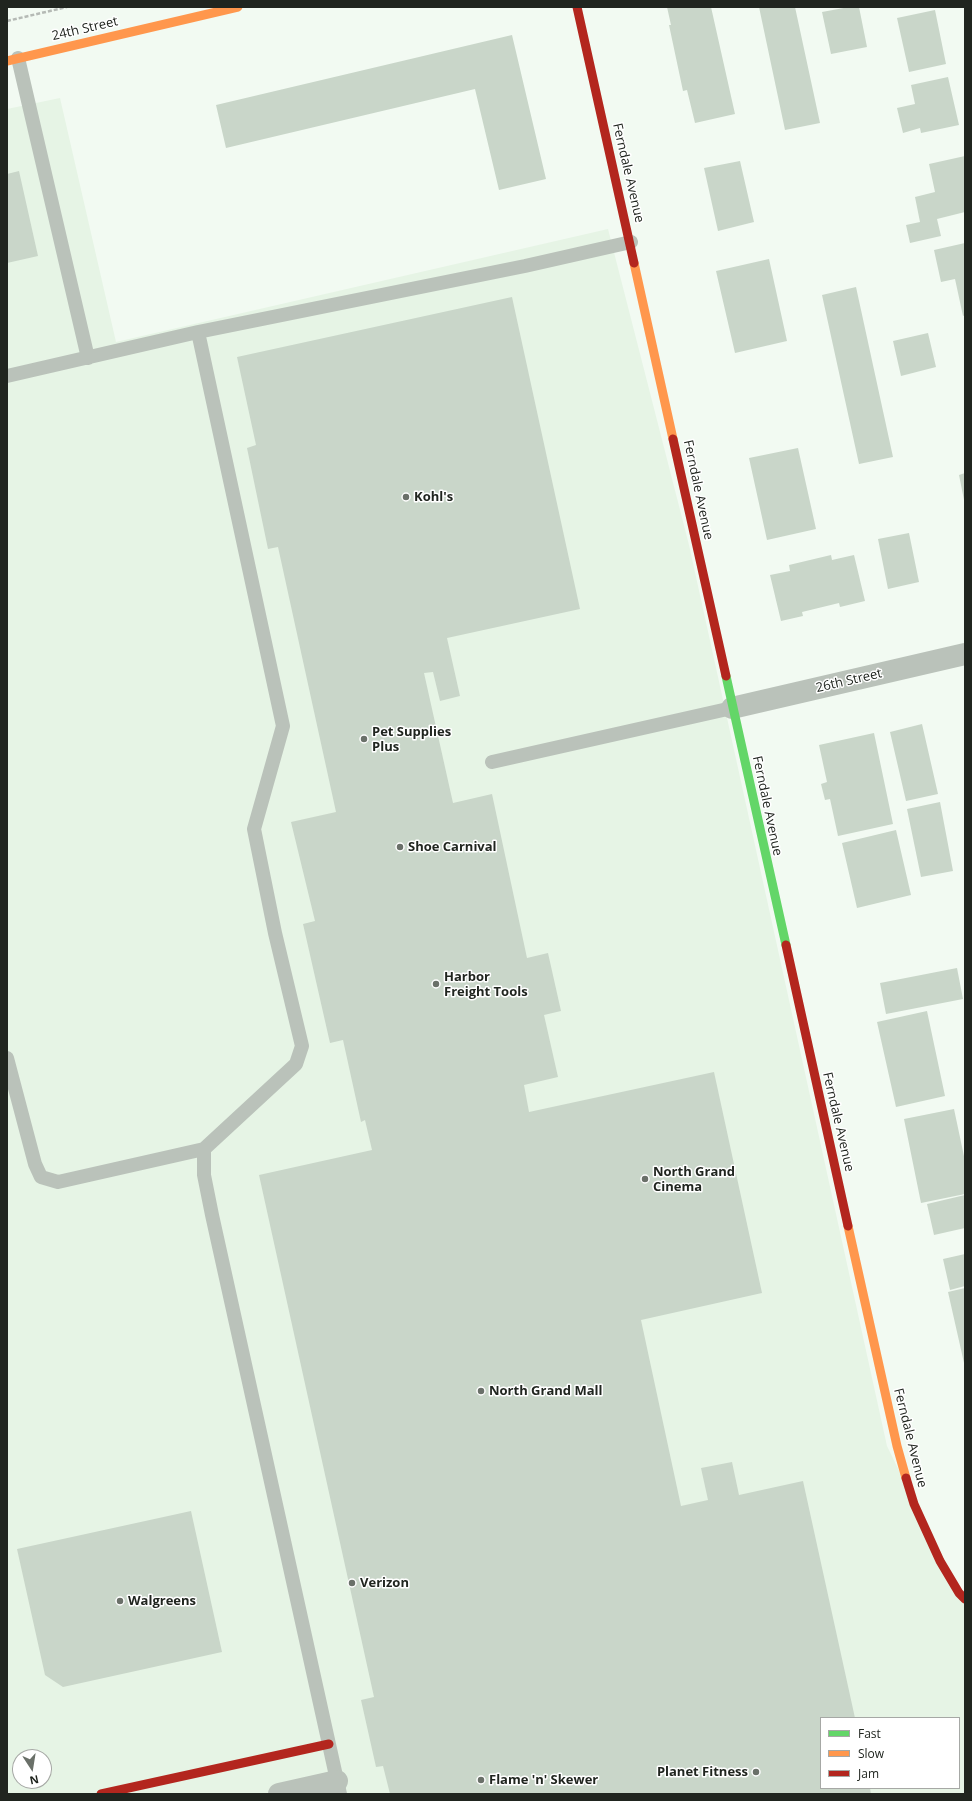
<!DOCTYPE html>
<style>
body{margin:0}
#map{position:relative;width:972px;height:1801px;overflow:hidden;background:#f2faf2;font-family:"Open Sans",sans-serif}
canvas{display:block}
.frame{position:absolute;inset:0;border:8px solid #20251f;pointer-events:none}
.legend{position:absolute;left:820px;top:1717px;width:140px;height:72px;box-sizing:border-box;background:#fff;border:1px solid #a6a8a5;margin:0;padding:5px 7px;list-style:none;font-size:12px;color:#20251f}
.legend li{display:flex;align-items:center;gap:8px;height:20px}
.legend b{width:20px;border:1px solid #a6a8a5}
.north{position:absolute;left:12px;top:1749px;width:40px;height:40px;box-sizing:border-box;background:#fff;border:1px solid #a6a8a5;border-radius:50%;rotate:168deg;font-size:11px;font-weight:700;line-height:16px;text-align:center;color:#20251f}
.north::after{content:'';display:block;margin:auto;width:14px;height:18px;background:#6a7069;clip-path:polygon(50% 0,100% 100%,50% 72%,0 100%)}
</style>
<div id="map">
<canvas width="972" height="1801"></canvas>
<div class="frame"></div>
<ul class="legend">
<li><b style="height:5px;background:#63d668"></b>Fast</li>
<li><b style="height:5px;background:#ff974d"></b>Slow</li>
<li><b style="height:5px;background:#b3261e"></b>Jam</li>
</ul>
<div class="north">N</div>
</div>
<script>
const ctx = document.querySelector('canvas').getContext('2d');
ctx.lineJoin = 'round';
function fill(path, color) { ctx.fillStyle = color; ctx.fill(path, 'evenodd'); }
const toPath = rows => new Path2D(rows.map(r => 'M' + r).join(''));
function stroke(path, color, width, dash) { ctx.strokeStyle = color; ctx.lineWidth = width; ctx.lineCap = dash ? 'butt' : 'round'; ctx.setLineDash(dash || []); ctx.stroke(path); }
function label(font, color, halo, rows, align = 'center') {
  ctx.font = font + ' "Open Sans",sans-serif'; ctx.lineWidth = 3; ctx.setLineDash([]); ctx.textBaseline = 'middle'; ctx.strokeStyle = halo; ctx.fillStyle = color; for (const [text, x, y, turn = 0] of rows) {
    ctx.save(); ctx.translate(x, y); ctx.rotate((+turn || 0) * Math.PI / 180); ctx.textAlign = isNaN(turn) ? turn : align; if (halo) ctx.strokeText(text, 0, 0); ctx.fillText(text, 0, 0); ctx.restore();
  }
}
const built = toPath([
 [60,98,116,342,608,229,689,545,887,1446,965,1606,965,1794,7,1794,7,109],
 [821,1718,959,1718,959,1788,821,1788],
 [20,1757,44,1757,44,1781,20,1781]
]);
const building = toPath([
 [667,7,711,7,735,114,695,123,687,90,683,91,669,25,671,25],
 [759,7,795,7,820,123,785,130],
 [849,7,859,7,867,47,831,54,822,12],
 [935,10,946,64,909,72,897,18],
 [512,35,546,179,499,190,475,89,226,148,216,105],
 [948,77,959,125,921,133,920,128,903,133,897,108,915,104,911,85],
 [965,156,965,212,937,219,941,236,910,243,906,225,920,222,915,197,935,192,929,164],
 [740,161,754,222,718,231,704,168],
 [19,171,38,256,7,263,7,174],
 [965,243,965,315,963,316,955,279,941,282,934,250],
 [769,259,787,341,735,353,716,271],
 [856,287,893,457,859,464,822,295],
 [512,297,580,609,447,638,460,696,440,701,433,672,424,673,453,803,492,794,527,958,548,953,561,1011,544,1015,558,1077,524,1085,529,1112,714,1072,762,1293,641,1320,681,1506,708,1500,701,1468,732,1462,739,1495,803,1481,855,1718,821,1718,821,1788,870,1788,871,1794,390,1794,383,1766,376,1767,361,1700,374,1697,259,1175,372,1150,365,1120,361,1122,343,1040,330,1043,303,924,315,921,291,822,336,812,278,547,268,549,247,448,256,445,237,357],
 [928,333,936,367,901,376,893,341],
 [798,448,816,529,767,540,749,458],
 [965,473,965,500,964,500,959,475],
 [909,533,919,582,888,589,878,539],
 [831,555,832,560,854,555,865,601,840,607,839,603,802,612,803,616,781,621,770,575,790,571,789,565],
 [922,724,938,794,906,801,890,732],
 [874,733,893,824,838,836,830,799,825,800,821,784,827,782,819,745],
 [940,802,953,871,921,877,907,809],
 [896,830,911,895,857,908,842,843],
 [957,968,963,999,886,1014,880,983],
 [927,1011,945,1096,896,1107,877,1022],
 [954,1109,965,1161,965,1194,921,1203,904,1119],
 [965,1195,965,1228,934,1235,927,1204],
 [965,1254,965,1286,950,1290,943,1259],
 [965,1288,965,1363,964,1363,948,1292],
 [191,1511,222,1652,63,1687,45,1675,17,1549]
]);
const path = toPath([
 [7,21,67,7]
]);
const lane = toPath([
 [18,58,88,358],
 [198,332,283,726,254,829,275,933,302,1046,296,1064,204,1149,204,1175,212,1215,340,1794],
 [7,376,198,332,525,266,631,242],
 [492,762,732,708],
 [7,1058,35,1164,41,1177,58,1182,204,1149]
]);
const street = toPath([
 [732,708,965,654],
 [279,1794,337,1781]
]);
const fast = toPath([
 [726,676,786,945]
]);
const slow = toPath([
 [7,61,238,7],
 [634,263,673,439],
 [848,1226,897,1446,906,1478]
]);
const jam = toPath([
 [577,7,634,263],
 [673,439,726,676],
 [786,945,848,1226],
 [906,1478,914,1504,940,1561,959,1593,965,1599],
 [101,1794,329,1744]
]);
const markers = [
 [406,497,4,"#6a7069"],
 [364,739,4,"#6a7069"],
 [400,847,4,"#6a7069"],
 [436,984,4,"#6a7069"],
 [645,1179,4,"#6a7069"],
 [481,1391,4,"#6a7069"],
 [352,1583,4,"#6a7069"],
 [120,1601,4,"#6a7069"],
 [756,1772,4,"#6a7069"],
 [481,1780,4,"#6a7069"]
];
const streetNames = [
 ["24th Street",85,29,-13],
 ["Ferndale Avenue",628,173,77],
 ["Ferndale Avenue",698,490,78],
 ["26th Street",849,681,-13],
 ["Ferndale Avenue",767,806,78],
 ["Ferndale Avenue",838,1122,77],
 ["Ferndale Avenue",910,1438,76]
];
const poiNames = [
 ["Kohl's",414,497],
 ["Pet Supplies",372,732],
 ["Plus",372,747],
 ["Shoe Carnival",408,847],
 ["Harbor",444,977],
 ["Freight Tools",444,992],
 ["North Grand",653,1172],
 ["Cinema",653,1187],
 ["North Grand Mall",489,1391],
 ["Verizon",360,1583],
 ["Walgreens",128,1601],
 ["Planet Fitness",748,1772,"right"],
 ["Flame 'n' Skewer",489,1780]
];
fill(built, '#e6f4e5');
fill(building, '#c9d6c9');
stroke(path, '#b5bab5', 2.5, [4, 2]);
stroke(lane, '#bac2ba', 14);
stroke(street, '#bac2ba', 22);
stroke(fast, '#63d668', 9);
stroke(slow, '#ff974d', 9);
stroke(jam, '#b3261e', 9);
for (const [x, y, r, color] of markers) { const dot = new Path2D(); dot.arc(x, y, r, 0, 2 * Math.PI); ctx.fillStyle = color; ctx.fill(dot); stroke(dot, '#fff', 1.5); }
label('13px', '#20251f', '#fff', streetNames);
label('bold 13px', '#20251f', '#fff', poiNames, 'left');
</script>
